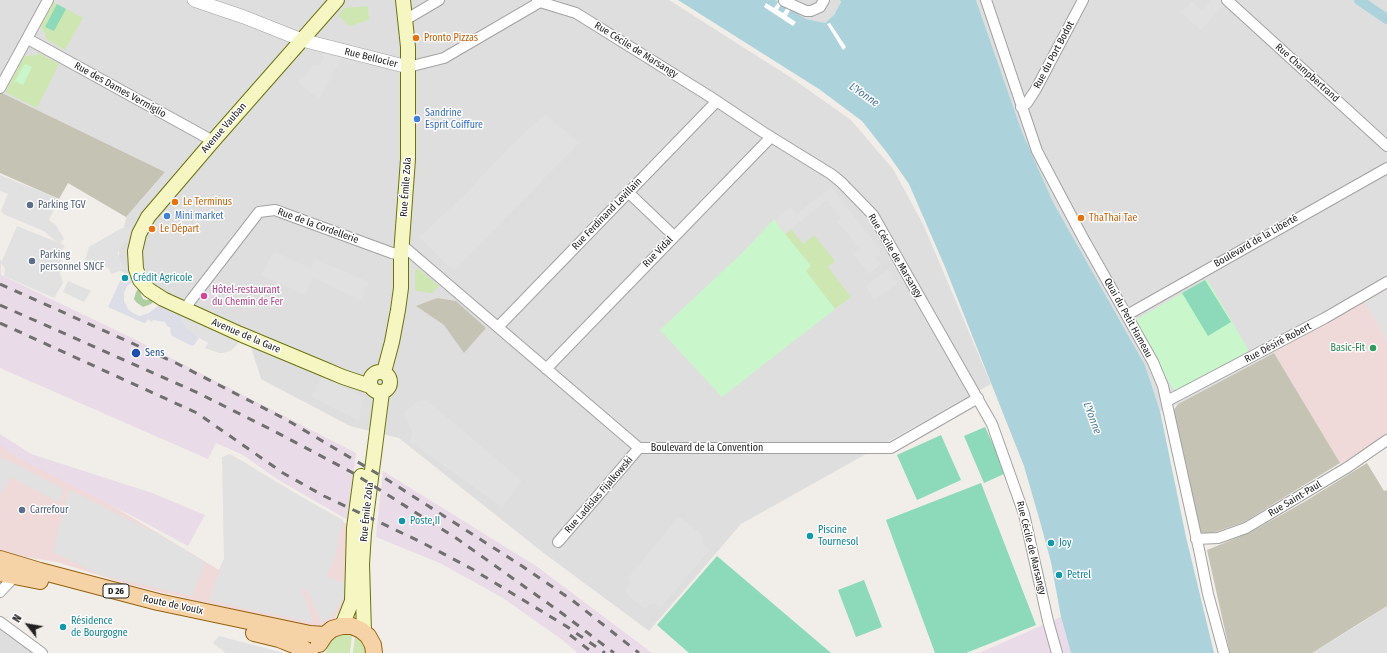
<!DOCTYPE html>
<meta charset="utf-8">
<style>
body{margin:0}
#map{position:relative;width:1387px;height:653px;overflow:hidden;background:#f1ede8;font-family:"Fira Sans Condensed",sans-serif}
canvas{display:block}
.north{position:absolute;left:8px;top:605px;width:40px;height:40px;-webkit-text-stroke:3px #fff;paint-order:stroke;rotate:301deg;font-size:11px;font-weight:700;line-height:16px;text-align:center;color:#212121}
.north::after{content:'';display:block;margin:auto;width:14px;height:18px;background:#212121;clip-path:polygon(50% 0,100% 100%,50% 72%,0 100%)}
</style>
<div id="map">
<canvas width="1387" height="653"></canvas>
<div class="north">N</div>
</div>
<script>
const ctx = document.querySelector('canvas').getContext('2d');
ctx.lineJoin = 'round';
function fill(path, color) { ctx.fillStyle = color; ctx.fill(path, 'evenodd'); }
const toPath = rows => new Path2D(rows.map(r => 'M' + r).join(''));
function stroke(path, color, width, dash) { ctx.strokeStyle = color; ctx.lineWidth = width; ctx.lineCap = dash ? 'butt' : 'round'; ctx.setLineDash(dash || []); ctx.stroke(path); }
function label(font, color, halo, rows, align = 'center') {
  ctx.font = font + ' "Fira Sans Condensed",sans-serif'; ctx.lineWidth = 3; ctx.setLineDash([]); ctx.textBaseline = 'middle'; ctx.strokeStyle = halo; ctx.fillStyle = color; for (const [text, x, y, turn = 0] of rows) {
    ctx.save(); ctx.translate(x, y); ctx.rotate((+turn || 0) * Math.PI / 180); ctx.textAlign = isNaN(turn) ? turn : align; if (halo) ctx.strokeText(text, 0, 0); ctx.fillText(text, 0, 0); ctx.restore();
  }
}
const residential = toPath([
 [0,0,669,0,793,79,851,120,893,169,923,224,991,384,741,524,649,631,541,551,399,438,350,426,261,379,246,331,116,269,126,217,165,172,0,92],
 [775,0,840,0,841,2,834,15,825,23,806,19],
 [976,0,1387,0,1387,283,1274,353,1178,404,1160,411,1145,365,1053,202,1022,132],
 [1387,606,1387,653,1312,653,1358,625],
 [0,626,38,653,0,653]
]);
const commercial = toPath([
 [1387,283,1387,435,1381,440,1340,464,1274,353],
 [0,438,219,570,224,559,230,454,350,526,347,596,332,624,316,628,300,626,127,584,57,562,0,553]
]);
const industrial = toPath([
 [0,259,1,260,1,275,134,339,356,453,348,520,277,479,243,455,216,443,208,459,0,368],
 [0,434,31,454,152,493,205,515,188,546,140,520,20,459,0,445],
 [383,471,536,566,652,653,578,653,561,639,503,598,440,563,376,537],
 [1061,617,1071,653,979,653]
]);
const construction = toPath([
 [0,92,165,172,126,217,68,183,59,199,0,173],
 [437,298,456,301,486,328,464,353,444,325,416,306],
 [1274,353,1340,463,1244,522,1207,535,1201,533,1173,411,1178,404],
 [1367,463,1384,491,1387,490,1387,606,1312,653,1230,653,1207,550,1251,532,1304,502]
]);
const grass = toPath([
 [53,2,83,18,65,50,46,39,45,33,40,25],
 [368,6,369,20,350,26,338,16,344,8],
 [39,53,59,64,37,108,5,92,24,56,35,55],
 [791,229,803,244,814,235,835,261,828,267,851,297,835,309,805,271,811,266,785,234],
 [417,268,439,286,432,293,416,291,415,289,415,270],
 [344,633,351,634,357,636,362,641,366,646,367,653,353,653,355,636,352,635,350,653,326,653,328,644,332,639,338,635]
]);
const forest = toPath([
 [139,288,142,291,141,295,143,299,147,300,150,299,153,302,151,304,143,307,136,302,134,299,136,292]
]);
const park = toPath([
 [26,64,32,67,23,85,15,81,24,65],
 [774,219,785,234,811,266,806,271,835,309,722,397,660,330,745,250],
 [1207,279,1249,351,1177,390,1173,389,1136,323,1137,319]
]);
const pitch = toPath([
 [57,4,66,9,54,31,45,27],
 [1205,280,1231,322,1208,336,1182,293],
 [985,427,998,455,1004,474,984,483,964,436],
 [941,435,961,480,917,500,897,455],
 [981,483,1036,625,966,653,935,653,886,520],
 [717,556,831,653,689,653,657,625],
 [864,580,882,627,856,637,838,590]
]);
const parking = toPath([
 [1210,0,1220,0,1225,4,1201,30,1181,13,1192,1,1202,10],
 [324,54,342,57,319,100,298,82,314,64,321,65],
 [545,114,579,143,454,271,419,237,463,196,509,147],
 [0,175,59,199,49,220,56,225,64,239,60,243,65,246,61,251,62,259,58,266,63,283,54,298,4,276,5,269,1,263,17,226,59,243,54,240,44,231,3,214,1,211,8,194,0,191],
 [831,187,880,249,879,256,876,258,881,264,869,274,854,255,860,249,837,221,841,218,827,200,785,234,775,220,791,207,797,214],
 [134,225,128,241,125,243,118,253,119,259,122,264,128,268,112,274,108,268,102,265,84,264,89,247,120,229,125,227],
 [274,251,310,268,315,259,369,282,360,300,313,277,305,295,261,275],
 [888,269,897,284,874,300,866,286],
 [68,281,91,291,84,302,63,292],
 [1387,289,1387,342,1365,302],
 [181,313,187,317,189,320,190,319,225,336,227,335,241,339,236,346,230,351,223,353,219,353,205,348,208,343,190,332,187,329,182,320],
 [322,377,361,396,363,398,359,421,311,396],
 [419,401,428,401,522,481,502,507,410,442,412,433,404,411],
 [230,454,296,494,343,520,335,557,327,577,345,583,344,597,331,618,321,622,308,591,302,590,313,622,265,613,209,600,224,559,222,457],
 [0,457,18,465,63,489,60,503,11,477,0,496],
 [69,490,156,533,205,562,192,596,101,575,53,552],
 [679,516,702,535,703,545,710,550,660,608,653,603,645,609,626,594,625,590,631,583,627,579],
 [219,636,284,653,226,653,213,643]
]);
const plaza = toPath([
 [135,272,138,278,127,286,124,293,124,301,128,309,133,313,139,316,143,315,149,313,163,302,181,313,182,320,187,329,199,338,194,345,192,346,172,336,170,331,171,328,167,326,165,322,153,320,152,322,148,319,145,323,144,323,108,307,123,275]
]);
const water = toPath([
 [678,0,775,0,806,19,825,23,834,15,841,2,840,0,976,0,1022,132,1053,202,1145,365,1160,411,1186,537,1214,653,1071,653,1061,617,1051,562,1041,525,1024,466,945,267,909,184,888,154,862,121,819,89]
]);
const pier = toPath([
 [779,1,782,2,778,10,783,13,788,6,791,8,787,16,796,22,793,26,764,7,766,3,774,8],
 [830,23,846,47,843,50,827,24]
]);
const canal = toPath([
 [1359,0,1387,19]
]);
const minor = toPath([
 [537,0,540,2,576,13,709,96,763,132,831,174,841,182,873,215,992,424,1024,514,1048,621,1057,653],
 [986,0,1037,151,1083,238,1153,362,1163,386,1200,554,1208,594,1224,653],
 [1227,0,1387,146],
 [784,1,806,11,811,11,820,7,824,0],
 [405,20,439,0],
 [28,39,213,141],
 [408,67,444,58,540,2],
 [0,88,48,0],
 [1021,107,1027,103,1036,89,1083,0],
 [628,192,674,236],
 [402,245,639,448,891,448,978,398],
 [185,309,191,300,259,212,275,210,392,253,401,255],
 [1127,315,1387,168],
 [498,327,717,101],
 [546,369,771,137],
 [1167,401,1325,318,1387,282],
 [1196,539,1218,538,1246,528,1348,467,1387,440],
 [558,542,639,448],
 [0,592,15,576],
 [0,622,42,653]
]);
const tertiary = toPath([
 [194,0,244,17,302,40,408,67]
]);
const secondary = toPath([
 [337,0,213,141,148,217,139,234,135,251,136,269,140,280,149,290,163,299,240,334,324,369,343,377,370,386],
 '370 382a10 10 0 1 1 20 0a10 10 0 1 1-20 0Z',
 [384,372,392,342,398,310,401,288,401,255,408,159,408,47,403,0],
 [342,626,352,601,354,528,361,476],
 [364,632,362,564,364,533,382,392]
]);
const primary = toPath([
 [0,559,40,571,158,602,310,634,325,635],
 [0,573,40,581],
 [254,633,279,639,304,649,310,653],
 [319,644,325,635,332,629,342,626,352,626,361,630,368,636,373,645,374,653]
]);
const rail = toPath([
 [0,284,176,363,287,420,383,477,522,566,572,600,639,653],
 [0,305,198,393,272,430,353,473,456,538,563,614,614,653],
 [0,323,197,413,283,473,324,496,421,542,472,569,566,626,605,653],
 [570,635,593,653]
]);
const markers = [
 [416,38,4,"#e8710a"],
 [417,119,4,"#3f7fe0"],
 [175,202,4,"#e8710a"],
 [30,205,4,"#5c6f8a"],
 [167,216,4,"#3f7fe0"],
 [1081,218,4,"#e8710a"],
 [152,229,4,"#e8710a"],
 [32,261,4,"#5c6f8a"],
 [125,278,4,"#0f9aa8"],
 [204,296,4,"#d1479c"],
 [1373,348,4,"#2e9e5b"],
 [136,353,5,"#1a4fb4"],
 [22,510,4,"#5c6f8a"],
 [402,521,4,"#0f9aa8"],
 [810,536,4,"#0f9aa8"],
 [1051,543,4,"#0f9aa8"],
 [1059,575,4,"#0f9aa8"],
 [63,627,4,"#0f9aa8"]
];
const shields = [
 [116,591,26]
];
const shieldNames = [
 ["D 26",116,591]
];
const foodNames = [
 ["Pronto Pizzas",424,38],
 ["Le Terminus",183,202],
 ["ThaThai Tae",1089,218],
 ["Le Départ",160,229]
];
const streetNames = [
 ["Rue Cécile de Marsangy",636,50,32],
 ["Rue du Port Bodot",1054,55,-62],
 ["Rue Bellocier",371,58,14],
 ["Rue Champbertrand",1307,73,42],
 ["Rue des Dames Vermiglio",120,90,29],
 ["Avenue Vauban",224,128,-49],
 ["Rue Émile Zola",406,187,-86],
 ["Rue Ferdinand Levillain",607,214,-46],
 ["Rue de la Cordellerie",318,226,20],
 ["Boulevard de la Liberté",1256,241,-30],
 ["Rue Vidal",658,252,-46],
 ["Rue Cécile de Marsangy",895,256,59],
 ["Quai du Petit Hameau",1128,318,61],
 ["Avenue de la Gare",246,336,23],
 ["Rue Désiré Robert",1278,343,-28],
 ["Boulevard de la Convention",707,448],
 ["Rue Ladislas Fijalkowski",599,495,-49],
 ["Rue Saint-Paul",1295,499,-31],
 ["Rue Émile Zola",367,512,-84],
 ["Rue Cécile de Marsangy",1031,548,76],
 ["Route de Voulx",173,605,12]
];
const shopNames = [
 ["Sandrine",425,113],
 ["Esprit Coiffure",425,125],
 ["Mini market",175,216]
];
const serviceNames = [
 ["Parking TGV",38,205],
 ["Parking",40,255],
 ["personnel SNCF",40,267],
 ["Carrefour",30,510]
];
const cultureNames = [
 ["Crédit Agricole",133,278],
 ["Poste II",410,521],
 ["Piscine",818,530],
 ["Tournesol",818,542],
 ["Joy",1059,543],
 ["Petrel",1067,575],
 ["Résidence",71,621],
 ["de Bourgogne",71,633]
];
const hotelNames = [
 ["Hôtel-restaurant",212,290],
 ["du Chemin de Fer",212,302]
];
const leisureNames = [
 ["Basic-Fit",1365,348]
];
const transitNames = [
 ["Sens",145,353]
];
const waterNames = [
 ["L'Yonne",864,95,35],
 ["L'Yonne",1092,418,70]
];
fill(residential, '#dfdede');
fill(commercial, '#f0d9d9');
fill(industrial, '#e9dbe7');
fill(construction, '#c5c4b4');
fill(grass, '#cee7b2');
fill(forest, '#aecda0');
fill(park, '#c9f7cb');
fill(pitch, '#8cdab9');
fill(parking, '#e1e1e1');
fill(plaza, '#dcdde6');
fill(water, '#acd2db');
fill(pier, '#fff');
stroke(canal, '#acd2db', 10);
stroke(minor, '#a2a2a2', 12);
stroke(tertiary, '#a2a2a2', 14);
stroke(secondary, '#6b730c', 16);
stroke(primary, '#94620a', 18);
stroke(minor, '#fff', 10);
stroke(tertiary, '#fff', 13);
stroke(secondary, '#f5f6c1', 14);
stroke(primary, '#f6d2a7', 16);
stroke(rail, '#6f6f6f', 3, [8, 8]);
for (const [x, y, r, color] of markers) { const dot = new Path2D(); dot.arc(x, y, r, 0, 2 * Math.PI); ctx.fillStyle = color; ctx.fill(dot); stroke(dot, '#fff', 1.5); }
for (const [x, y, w] of shields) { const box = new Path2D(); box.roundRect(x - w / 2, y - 7, w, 14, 3); ctx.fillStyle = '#fff'; ctx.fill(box); stroke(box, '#212121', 1); }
label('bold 9px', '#212121', null, shieldNames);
label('10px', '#c56008', '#fff', foodNames, 'left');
label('10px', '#212121', '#fff', streetNames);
label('10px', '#366cbe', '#fff', shopNames, 'left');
label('10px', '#4e5e75', '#fff', serviceNames, 'left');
label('10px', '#0d838f', '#fff', cultureNames, 'left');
label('10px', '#b23c85', '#fff', hotelNames, 'left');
label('10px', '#27864d', '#fff', leisureNames, 'right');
label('10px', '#164399', '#fff', transitNames, 'left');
label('italic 11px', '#4c779c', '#fff', waterNames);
</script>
